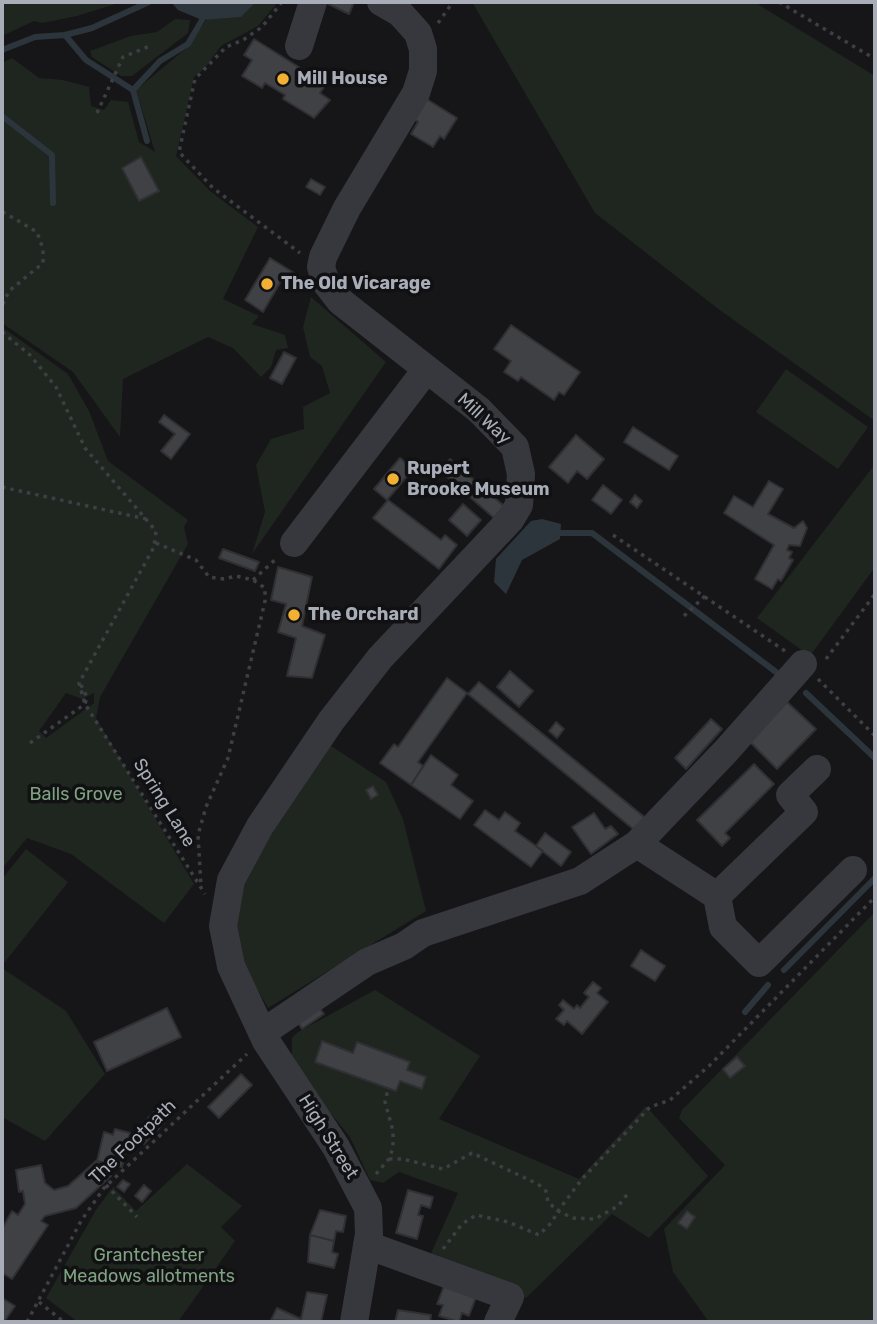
<!DOCTYPE html>
<style>
body{margin:0}
#map{position:relative;width:877px;height:1324px;overflow:hidden;background:#161618;font-family:Rubik,sans-serif}
canvas{display:block}
.frame{position:absolute;inset:0;border:4px solid #a8adb8;pointer-events:none}
</style>
<div id="map">
<canvas width="877" height="1324"></canvas>
<div class="frame"></div>
</div>
<script>
const ctx = document.querySelector('canvas').getContext('2d');
ctx.lineJoin = 'round';
function fill(path, color) { ctx.fillStyle = color; ctx.fill(path, 'evenodd'); }
const toPath = rows => new Path2D(rows.map(r => 'M' + r).join(''));
function stroke(path, color, width, dash) { ctx.strokeStyle = color; ctx.lineWidth = width; ctx.lineCap = dash ? 'butt' : 'round'; ctx.setLineDash(dash || []); ctx.stroke(path); }
function label(font, color, halo, rows, align = 'center') {
  ctx.font = font + ' Rubik,sans-serif'; ctx.lineWidth = 7; ctx.setLineDash([]); ctx.textBaseline = 'middle'; ctx.strokeStyle = halo; ctx.fillStyle = color; for (const [text, x, y, turn = 0] of rows) {
    ctx.save(); ctx.translate(x, y); ctx.rotate((+turn || 0) * Math.PI / 180); ctx.textAlign = isNaN(turn) ? turn : align; if (halo) ctx.strokeText(text, 0, 0); ctx.fillText(text, 0, 0); ctx.restore();
  }
}
const green = toPath([
 [2,2,122,2,77,16,42,23,34,21,2,36],
 [256,2,278,2,258,26,221,46,205,68,194,77,176,156,210,191,258,227,223,299,259,316,252,324,285,335,288,348,276,350,271,367,261,377,233,348,208,337,123,379,120,437,73,372,2,323,2,63,12,58,39,78,63,80,89,87,91,106,104,110,111,100,128,102,139,142,155,152,136,90,189,46,207,19,241,17],
 [472,2,754,2,875,76,875,421,717,308,595,213],
 [175,19,190,20,188,33,132,76,121,76,92,57,90,51,131,36,157,32],
 [311,297,386,362,252,554,265,512,256,465,271,439,304,429,303,407,330,393,322,366,310,357,303,327],
 [2,327,68,374,89,411,108,461,188,520,184,527,188,544,100,697,96,718,194,884,164,923,71,854,27,838,2,869],
 [66,693,82,699,94,693,94,703,46,738,39,731],
 [786,369,868,427,838,469,756,412],
 [875,464,875,567,810,656,757,618],
 [328,744,386,782,403,819,426,911,268,1008,246,970,230,909,243,870],
 [26,849,68,882,5,962,2,959,2,879],
 [875,912,875,1322,709,1322,673,1272,664,1229,725,1165,679,1118,682,1110],
 [2,968,66,1011,105,1074,45,1141,2,1117],
 [375,990,480,1056,439,1119,579,1179,646,1106,708,1176,649,1238,612,1214,526,1298,428,1260,458,1193,399,1172,383,1183,370,1180,350,1137,292,1066,292,1038,298,1032],
 [187,1164,242,1206,221,1227,235,1241,178,1322,78,1322,46,1298,96,1210,113,1187,136,1211]
]);
const water = toPath([
 [171,2,256,2,241,17,202,20,178,10],
 [542,519,561,524,560,539,522,560,506,594,494,582,496,559,531,521]
]);
const stream = toPath([
 [65,35,86,60,133,90,147,141],
 [2,50,35,37,65,35,92,28,149,2],
 [133,90,160,61,188,44,202,20],
 [2,116,52,155,53,203],
 [552,533,592,533,776,672],
 [806,693,875,758],
 [784,970,875,878],
 [745,1012,768,985]
]);
const building = toPath([
 [324,2,354,2,349,14,324,2],
 [254,39,326,84,320,93,330,100,314,118,283,99,285,95,265,83,262,88,242,76,252,60,244,55,254,39],
 [425,98,457,118,444,139,440,136,433,147,411,134,418,122,413,118,425,98],
 [141,157,159,191,139,201,122,168,141,157],
 [311,179,325,187,320,195,306,187,311,179],
 [270,258,299,276,292,288,281,281,263,312,245,300,270,258],
 [511,325,580,372,564,395,559,392,554,400,521,377,518,381,504,372,511,361,494,349,511,325],
 [284,352,296,358,282,384,270,378,284,352],
 [164,415,190,434,171,459,161,451,175,434,159,422,164,415],
 [633,427,678,456,669,470,624,442,633,427],
 [576,435,604,459,587,479,577,471,568,483,549,467,576,435],
 [400,458,413,469,387,500,374,489,400,458],
 [450,459,504,506,494,518,439,470,450,459],
 [769,481,783,489,768,514,794,528,803,521,807,528,800,546,789,545,787,550,792,552,789,558,793,560,781,581,778,579,772,589,755,579,774,545,724,513,734,496,753,507,769,481],
 [603,485,622,500,611,514,592,500,603,485],
 [635,495,642,501,637,508,630,502,635,495],
 [388,500,441,540,445,535,457,545,439,569,373,518,388,500],
 [463,504,481,520,467,536,449,520,463,504],
 [223,549,259,562,255,571,219,558,223,549],
 [278,567,312,577,302,626,325,635,312,678,287,676,296,638,278,632,286,604,271,600,278,567],
 [510,671,533,691,519,707,497,687,510,671],
 [447,678,467,693,418,762,423,766,411,785,380,763,394,744,398,747,447,678],
 [479,682,648,820,638,833,468,694,479,682],
 [787,702,816,729,777,769,749,741,787,702],
 [711,719,722,729,686,769,675,758,711,719],
 [556,722,564,729,557,738,549,731,556,722],
 [431,755,458,775,451,785,473,801,460,819,411,785,431,755],
 [754,764,774,784,725,833,730,838,722,846,697,820,754,764],
 [373,786,378,795,371,799,366,790,373,786],
 [485,810,499,820,505,812,520,823,515,831,543,851,531,867,474,825,485,810],
 [594,813,605,829,611,826,618,834,591,854,572,827,594,813],
 [545,833,571,852,561,866,536,846,545,833],
 [641,950,665,966,655,981,631,966,641,950],
 [593,982,601,988,597,993,608,1002,582,1034,567,1021,564,1025,556,1019,564,1010,559,1005,563,1000,574,1009,577,1005,580,1008,589,997,584,993,593,982],
 [316,1003,324,1014,302,1029,295,1018,316,1003],
 [167,1008,181,1037,107,1071,94,1042,167,1008],
 [322,1041,353,1053,357,1042,410,1062,407,1070,426,1077,422,1089,400,1081,396,1091,315,1062,322,1041],
 [737,1057,745,1066,730,1078,723,1069,737,1057],
 [241,1074,252,1085,219,1118,208,1107,241,1074],
 [154,1112,165,1122,144,1144,133,1134,154,1112],
 [115,1129,130,1133,122,1167,97,1161,104,1132,113,1135,115,1129],
 [96,1161,111,1176,76,1208,45,1216,41,1221,48,1225,12,1279,2,1273,2,1229,12,1211,18,1215,25,1204,23,1191,19,1192,16,1170,41,1165,45,1183,54,1190,68,1186,96,1161],
 [123,1180,130,1184,124,1192,117,1187,123,1180],
 [144,1185,151,1191,142,1202,135,1196,144,1185],
 [408,1190,433,1197,430,1208,421,1205,418,1215,423,1216,417,1239,396,1233,408,1190],
 [320,1210,346,1216,343,1232,336,1231,334,1241,310,1235,320,1210],
 [687,1211,695,1217,687,1229,678,1223,687,1211],
 [310,1235,334,1241,332,1252,338,1254,334,1268,308,1262,310,1235],
 [444,1286,476,1297,469,1316,462,1313,459,1322,439,1316,443,1305,437,1304,444,1286],
 [307,1292,327,1295,321,1322,271,1320,277,1308,301,1319,307,1292],
 [2,1298,15,1306,4,1322,2,1322,2,1298],
 [398,1310,431,1315,430,1322,395,1322,398,1310]
]);
const path = toPath([
 [282,2,262,27,243,40,226,47,195,79,179,152,213,188,300,253],
 [779,2,875,59],
 [438,23,453,2],
 [97,113,123,57,150,46],
 [2,203,3,212,37,232,43,249,43,263,9,291,2,306],
 [2,332,30,355,56,387,85,448,156,531,154,547,79,683,85,704,205,894],
 [2,487,146,519],
 [613,535,785,651],
 [156,543,196,560,209,577,224,579,236,576,253,580,265,588,265,601,228,758,206,807,198,835,201,886],
 [253,580,277,558],
 [684,616,705,596],
 [826,659,875,594],
 [818,679,875,736],
 [30,743,85,704,87,697,81,685],
 [389,1159,403,1159,443,1169,472,1153,538,1184,546,1191,548,1202,558,1211,582,1179,650,1107,670,1100,709,1066,875,897],
 [376,1174,389,1159,393,1148,393,1131,385,1102,388,1089],
 [106,1185,137,1217],
 [443,1249,462,1224,476,1215,508,1222,539,1235,552,1222,558,1211,573,1218,595,1219,618,1206,630,1191],
 [39,1302,64,1322],
 [27,1322,81,1221,104,1188,247,1054]
]);
const minor = toPath([
 [299,46,313,2],
 [294,543,426,370],
 [637,844,717,896,804,812,790,795,817,769],
 [717,896,723,927,759,963,853,870],
 [262,1033,367,962,404,946,423,933,580,881,637,844,726,751,803,664],
 [367,1245,510,1297,498,1322],
 [354,1322,369,1234,368,1208,336,1147,266,1041,231,966,223,926,231,880,260,826,331,721,380,658,510,520,519,505,521,474,515,447,479,410,340,301,326,283,321,267,323,257,347,208,416,93,423,71,423,49,418,33,400,13,381,2]
]);
const markers = [
 [283,79,7,"#f2b134"],
 [267,284,7,"#f2b134"],
 [393,479,7,"#f2b134"],
 [294,615,7,"#f2b134"]
];
const poiNames = [
 ["Mill House",297,79],
 ["The Old Vicarage",281,284],
 ["Rupert",407,469],
 ["Brooke Museum",407,490],
 ["The Orchard",308,615]
];
const streetNames = [
 ["Mill Way",484,419,43],
 ["Spring Lane",164,803,58],
 ["High Street",328,1137,58],
 ["The Footpath",133,1142,-44]
];
const parkNames = [
 ["Balls Grove",76,795],
 ["Grantchester",149,1256],
 ["Meadows allotments",149,1277]
];
fill(green, '#1e261f');
fill(water, '#2c353c');
stroke(stream, '#2c353c', 6);
fill(building, '#404145');
stroke(building, '#303034', 2);
stroke(path, '#3d3f44', 3.5, [3.5, 5]);
stroke(minor, '#37383d', 28);
for (const [x, y, r, color] of markers) { const dot = new Path2D(); dot.arc(x, y, r, 0, 2 * Math.PI); ctx.fillStyle = color; ctx.fill(dot); stroke(dot, '#111113', 2.5); }
label('bold 18px', '#a8adb8', '#111113', poiNames, 'left');
label('18px', '#a8adb8', '#111113', streetNames);
label('18px', '#7fa381', '#111113', parkNames);
</script>
